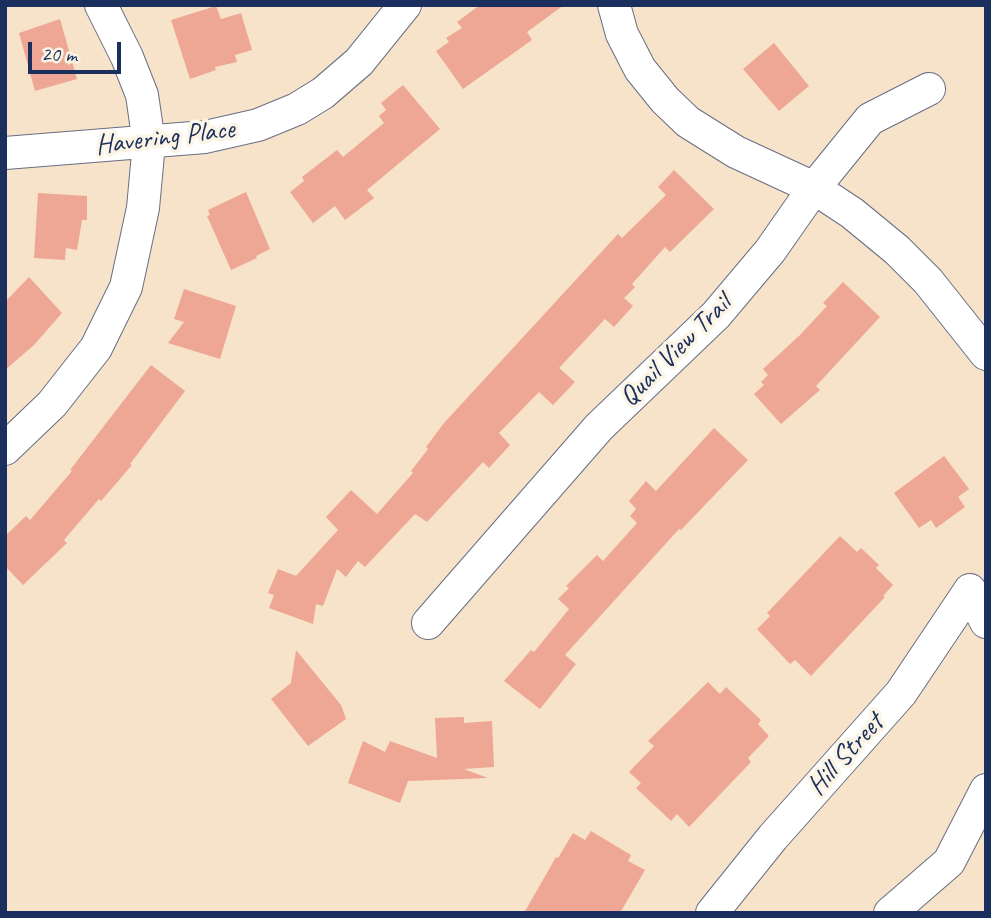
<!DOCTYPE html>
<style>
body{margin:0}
#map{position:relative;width:991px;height:918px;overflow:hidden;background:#f6e3c9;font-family:Caveat,sans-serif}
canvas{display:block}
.frame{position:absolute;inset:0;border:7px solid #1b2f5e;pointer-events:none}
.scale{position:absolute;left:28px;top:42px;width:93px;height:32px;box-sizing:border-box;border:4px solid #1b2f5e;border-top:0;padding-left:9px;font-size:21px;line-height:24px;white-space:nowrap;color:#1b2f5e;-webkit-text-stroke:5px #fcf5e5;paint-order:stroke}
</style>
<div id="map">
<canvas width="991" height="918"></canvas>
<div class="frame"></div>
<div class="scale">20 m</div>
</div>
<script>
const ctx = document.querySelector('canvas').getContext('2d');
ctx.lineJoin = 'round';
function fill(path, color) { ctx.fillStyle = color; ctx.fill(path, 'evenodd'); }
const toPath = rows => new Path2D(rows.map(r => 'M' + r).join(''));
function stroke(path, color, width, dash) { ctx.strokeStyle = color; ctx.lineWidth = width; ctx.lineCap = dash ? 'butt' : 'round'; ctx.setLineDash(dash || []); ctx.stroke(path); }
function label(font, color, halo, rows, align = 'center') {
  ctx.font = font + ' Caveat,sans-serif'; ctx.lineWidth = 7; ctx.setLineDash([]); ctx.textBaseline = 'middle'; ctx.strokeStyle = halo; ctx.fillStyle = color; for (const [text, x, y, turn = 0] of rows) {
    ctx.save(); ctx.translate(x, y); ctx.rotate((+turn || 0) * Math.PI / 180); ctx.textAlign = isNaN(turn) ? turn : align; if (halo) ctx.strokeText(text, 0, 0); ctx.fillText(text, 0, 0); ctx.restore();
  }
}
const building = toPath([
 [480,5,564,5,527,32,532,40,463,89,436,51,449,42,446,38,462,28,457,22],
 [216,6,221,19,241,13,252,50,235,55,237,62,215,67,216,70,190,79,171,20],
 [60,19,77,79,35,91,19,33],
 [774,43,809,86,779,111,743,69],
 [403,85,440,129,367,190,374,198,345,220,335,206,313,223,290,192,304,181,302,177,337,150,343,157,384,123,379,116,386,110,381,103],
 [674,170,714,209,670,252,665,247,632,284,635,287,624,298,633,306,614,327,605,319,559,368,575,382,553,405,539,392,499,433,510,445,489,468,483,462,427,522,415,514,365,567,358,561,346,577,337,569,323,606,316,604,313,624,269,608,274,595,268,593,278,569,296,576,338,530,326,517,351,490,377,514,413,473,411,471,428,449,426,447,444,423,618,234,622,238,666,195,658,187],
 [246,192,270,249,256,256,257,258,231,270,207,216,210,215,208,210],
 [38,193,87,196,87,220,82,220,77,250,66,248,65,260,34,258],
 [29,277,62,313,34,345,5,370,5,302],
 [843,282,880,317,816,386,820,390,781,424,754,394,764,385,761,382,768,375,763,369,800,335,827,306,823,303],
 [184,289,236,306,220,359,168,343,184,322,174,319],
 [151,365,185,391,130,464,132,465,101,501,99,499,64,540,67,543,23,585,5,566,5,536,26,516,30,520,72,471,70,470],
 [714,428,748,460,681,530,679,529,565,655,576,664,540,709,504,681,531,650,534,652,569,609,558,599,569,588,566,586,597,555,603,561,637,523,630,516,636,509,629,501,646,481,656,491],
 [944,456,969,489,958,497,965,507,936,528,931,520,919,528,894,493],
 [840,536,857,552,861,548,879,565,876,568,893,585,883,596,885,597,811,676,795,660,790,664,757,629,770,616,767,613],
 [296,650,341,705,346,719,308,746,271,699,291,683],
 [708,682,720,694,726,687,761,720,758,724,769,736,748,758,751,762,689,827,677,814,671,821,636,788,641,783,629,772,654,746,648,741],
 [464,717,464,723,492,721,494,767,464,769,488,778,408,781,400,803,348,783,363,741,385,752,390,741,437,758,435,718],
 [591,831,631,855,628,861,645,870,620,913,524,913,556,857,558,858,573,833,585,840]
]);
const street = toPath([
 [614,5,622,34,640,69,665,100,688,122,736,152,814,188,852,213,897,250,928,281,986,354],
 [5,153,205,137,258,125,297,109,323,93,359,62,405,5],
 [5,449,52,404,96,348,126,287,143,208,149,143,142,95,127,57,101,5],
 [428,623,599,427,716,315,770,251,814,188,870,119,929,89],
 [712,913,773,837,901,693,970,590,986,622],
 [890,913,949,862,986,790]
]);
const streetNames = [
 ["Havering Place",165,138,-7],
 ["Quail View Trail",676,351,-45],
 ["Hill Street",846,755,-48]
];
fill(building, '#eea794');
stroke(street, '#686e83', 34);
stroke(street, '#fff', 32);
label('28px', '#1b2f5e', '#fcf5e5', streetNames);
</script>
